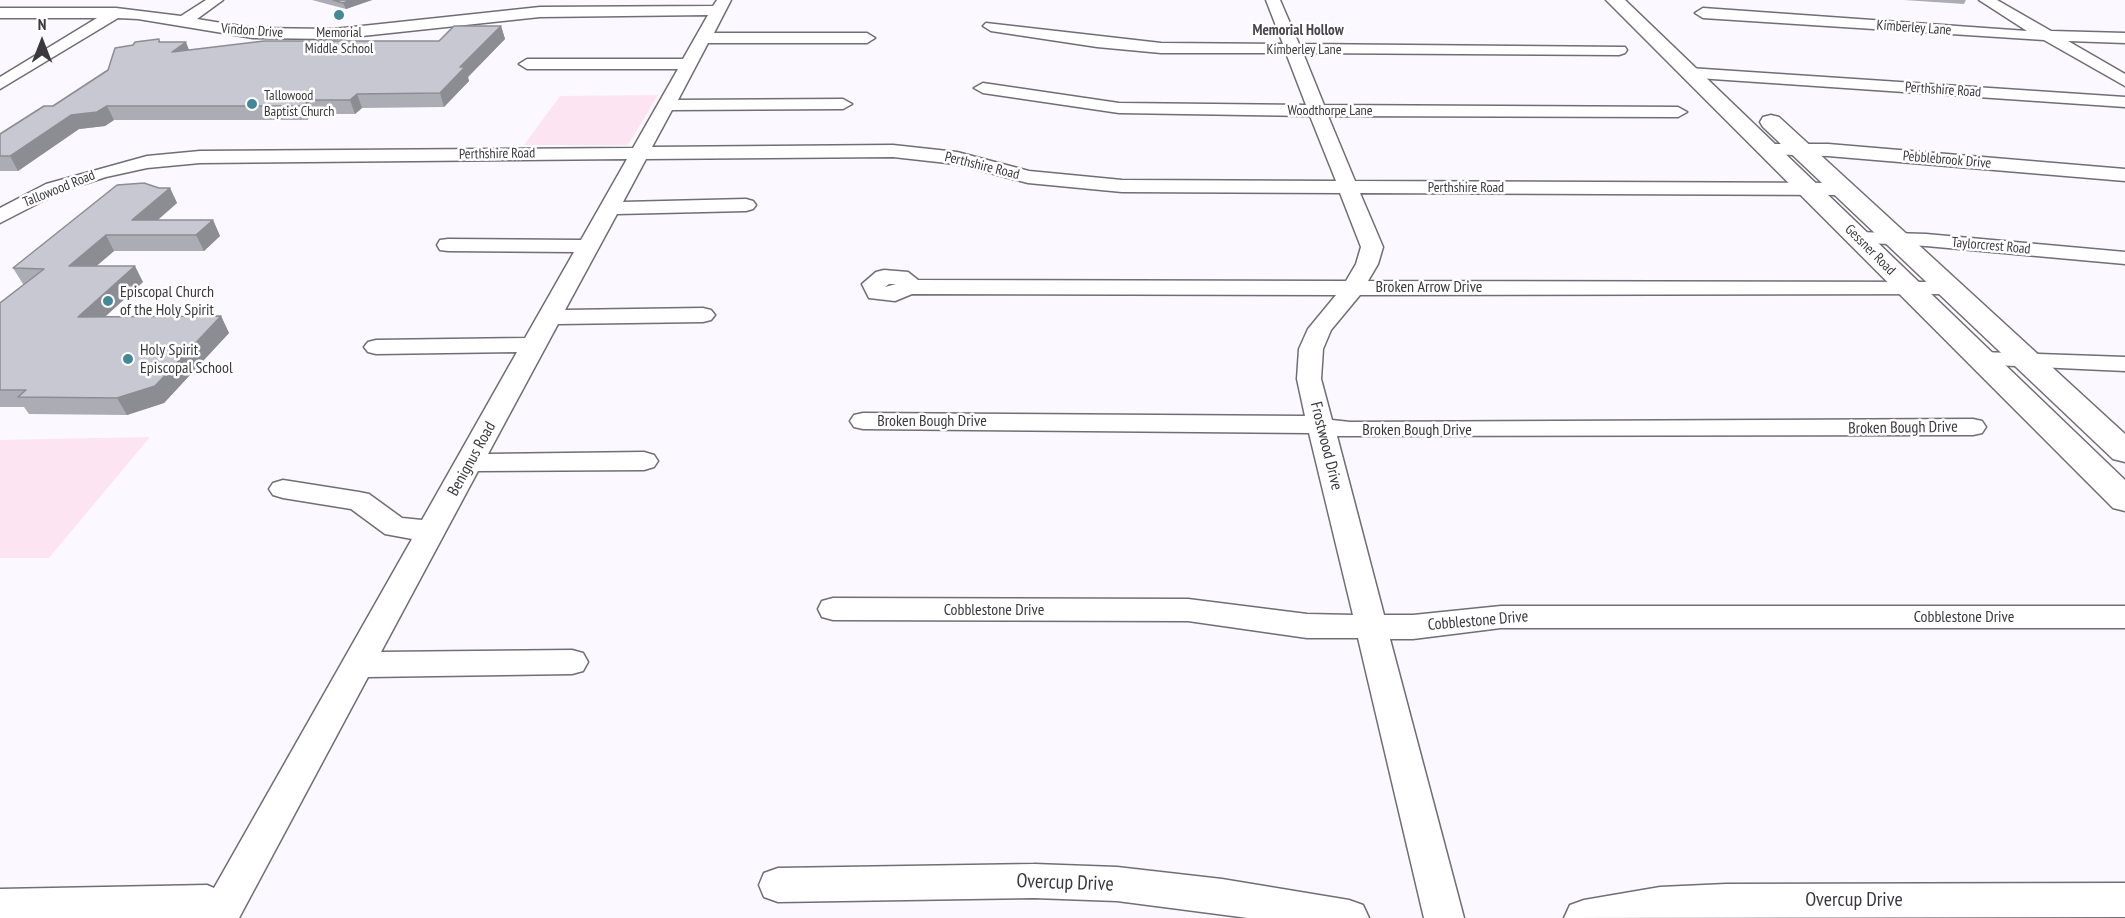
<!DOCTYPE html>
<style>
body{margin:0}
#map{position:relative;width:2125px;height:918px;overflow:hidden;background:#fbf8ff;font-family:"PT Sans Narrow",sans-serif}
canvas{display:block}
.north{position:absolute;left:12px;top:12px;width:60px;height:60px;-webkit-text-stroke:4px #fff;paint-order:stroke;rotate:0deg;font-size:16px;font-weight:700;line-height:24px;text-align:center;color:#3a383c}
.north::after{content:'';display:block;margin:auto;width:21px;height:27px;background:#3a383c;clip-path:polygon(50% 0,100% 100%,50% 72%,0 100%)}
</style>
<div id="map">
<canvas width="2125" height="918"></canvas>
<div class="north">N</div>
</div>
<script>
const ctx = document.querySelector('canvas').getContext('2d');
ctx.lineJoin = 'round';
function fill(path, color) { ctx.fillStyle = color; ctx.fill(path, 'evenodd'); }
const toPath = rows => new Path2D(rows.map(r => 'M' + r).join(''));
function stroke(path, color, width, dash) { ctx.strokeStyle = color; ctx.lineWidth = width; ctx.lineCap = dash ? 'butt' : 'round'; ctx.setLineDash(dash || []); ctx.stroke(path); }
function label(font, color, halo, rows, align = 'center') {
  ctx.font = font + ' "PT Sans Narrow",sans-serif'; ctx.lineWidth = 5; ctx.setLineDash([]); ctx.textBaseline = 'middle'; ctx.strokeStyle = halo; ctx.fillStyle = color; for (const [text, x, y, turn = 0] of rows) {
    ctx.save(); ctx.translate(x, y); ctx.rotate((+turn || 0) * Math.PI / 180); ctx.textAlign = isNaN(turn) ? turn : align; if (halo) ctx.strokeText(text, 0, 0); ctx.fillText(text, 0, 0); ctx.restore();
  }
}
const green = toPath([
 [658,95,628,145,524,145,560,96],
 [150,437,49,558,0,558,0,440]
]);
const minor = toPath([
 [206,0,223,0,197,19,253,28,334,29,540,7,713,6,717,0,731,0,714,33,867,33,875,38,867,43,708,43,678,100,843,99,852,104,843,109,672,110,652,147,893,145,957,152,1029,171,1122,180,1336,181,1310,116,1119,113,983,93,974,88,983,83,1119,103,1306,105,1286,53,1161,53,1097,47,991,31,983,26,986,23,1161,43,1283,44,1266,0,1280,0,1299,44,1625,47,1627,50,1625,53,1619,55,1303,53,1324,105,1678,107,1687,112,1678,117,1328,116,1355,181,1843,183,1850,185,1853,189,1850,193,1843,195,1360,193,1383,247,1378,264,1368,281,1950,282,1958,284,1961,289,1958,294,1360,295,1331,330,1323,349,1321,379,1332,420,1350,422,1973,419,1982,421,1986,427,1982,433,1973,435,1337,436,1384,615,1413,615,1501,606,2125,606,2125,628,1501,628,1413,639,1390,639,1464,918,1424,918,1358,638,1307,638,1188,621,833,620,822,617,818,609,822,601,833,598,1188,599,1307,614,1353,615,1309,433,863,429,854,427,850,421,854,415,863,413,1305,416,1297,379,1299,349,1308,329,1336,295,912,294,895,301,869,298,862,284,876,272,884,270,908,272,918,280,1346,281,1356,264,1361,247,1340,193,1122,192,1028,183,956,164,893,157,646,159,623,202,746,199,753,201,756,205,753,209,746,211,617,214,565,310,703,308,711,310,715,315,711,320,703,322,558,324,488,454,644,452,654,455,658,461,654,467,644,470,478,471,381,652,572,650,583,653,588,662,583,671,572,674,368,677,239,918,0,918,0,889,207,885,214,888,412,539,385,534,351,509,283,498,273,495,269,489,273,483,283,480,359,492,369,494,402,518,422,520,517,352,376,354,368,352,364,347,368,342,376,340,525,338,574,252,448,251,440,250,437,245,440,240,448,239,581,240,627,159,200,163,147,168,106,177,60,192,0,223,0,208,46,184,147,156,200,151,633,148,678,69,527,69,519,64,527,59,683,59,708,15,540,17,334,39,253,38,138,19,118,18,0,89,0,77,97,18,0,18,0,8,116,8,181,16,206,0],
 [889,284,896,284,885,287,889,284],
 [1979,0,1997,0,2051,31,2125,33,2125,43,2068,41,2125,74,2125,86,2044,40,1703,18,1695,13,1703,8,2027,31,1979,0],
 [1689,68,2125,97,2125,107,1683,77,1681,73,1689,68],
 [1768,144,1828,144,2125,169,2125,181,1828,156,1761,154,1759,150,1761,146,1768,144],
 [1857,232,1926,234,2125,252,2125,264,1926,246,1850,242,1846,238,1850,234,1857,232],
 [1981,352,2125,357,2125,371,1972,364,1969,359,1972,354,1981,352],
 [1034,864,1117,867,1222,879,1349,900,1363,905,1369,918,1248,918,1117,901,1034,898,778,902,764,897,759,885,764,873,778,868,1034,864],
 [2125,883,2125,917,1564,918,1570,905,1584,900,1660,887,1726,884,2125,883]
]);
const major = toPath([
 [1606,0,1625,0,2125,480,2125,511,2113,508,1606,0],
 [1771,115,1779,117,2125,434,2125,462,2113,459,1763,127,1760,122,1763,117,1771,115]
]);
const wall = toPath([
 [312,0,372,0,346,9],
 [1904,0,1966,0,1964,4],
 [501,26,505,39,468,77,469,81,444,107,362,108,355,114,314,114,307,120,114,120,105,126,79,129,18,171,0,171,0,134,53,106,108,70,133,45,159,39,160,42,189,50,439,41],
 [159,188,170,188,177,203,158,220,213,220,220,236,204,251,114,251,96,266,143,282,105,317,221,316,229,333,164,403,127,415,29,414,24,407,0,407,0,303,24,284,23,284,13,268]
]);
const shadedWall = toPath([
 [351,0,372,0,346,9,343,3],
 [501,26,505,39,468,77,469,81,444,107,440,93,460,67],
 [186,42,191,55,172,52],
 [357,94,362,108,355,114,350,100],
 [309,100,314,114,307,120,301,106],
 [107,106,114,120,105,126,79,129,18,171,10,156,71,115],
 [170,188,177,203,140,235,132,220],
 [213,220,220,236,204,251,196,235],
 [106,235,114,251,78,282,69,266],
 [135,266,143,282,87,333,78,317],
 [221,316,229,333,164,403,127,415,117,398]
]);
const building = toPath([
 [333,0,351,0,343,3,333,0],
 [454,26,501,26,460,67,465,67,440,93,357,94,350,100,309,100,301,106,107,106,97,112,71,115,10,156,0,156,0,134,44,106,53,106,108,70,115,48,133,45,135,42,159,39,159,42,186,42,172,52,264,41,439,41,454,26],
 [144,183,159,188,170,188,132,220,213,220,196,235,106,235,69,266,135,266,78,317,221,316,155,386,117,398,18,397,26,390,0,390,0,303,44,269,13,268,117,185,144,183]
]);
const markers = [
 [339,15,6,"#448897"],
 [252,104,6,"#448897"],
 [108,301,6,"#448897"],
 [128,359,6,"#448897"]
];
const farStreetnames = [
 ["Kimberley Lane",1914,28,4],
 ["Vindon Drive",252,31,4],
 ["Kimberley Lane",1304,50],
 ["Perthshire Road",1943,90,4],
 ["Woodthorpe Lane",1330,111],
 ["Perthshire Road",497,154,-1],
 ["Pebblebrook Drive",1947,160,5],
 ["Perthshire Road",982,166,14],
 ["Perthshire Road",1466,188],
 ["Tallowood Road",59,189,-22],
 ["Taylorcrest Road",1991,246,5],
 ["Gessner Road",1870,250,45]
];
const farPoinames = [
 ["Memorial",339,33],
 ["Middle School",339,49],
 ["Tallowood",264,96,"left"],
 ["Baptist Church",264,112,"left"]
];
const farNeighbourhoodnames = [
 ["Memorial Hollow",1298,31]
];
const streetNames = [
 ["Broken Arrow Drive",1429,287],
 ["Broken Bough Drive",932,421],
 ["Broken Bough Drive",1903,428,-1],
 ["Broken Bough Drive",1417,430],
 ["Frostwood Drive",1326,446,76],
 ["Benignus Road",472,459,-61],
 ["Cobblestone Drive",994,610],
 ["Cobblestone Drive",1964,617],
 ["Cobblestone Drive",1478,621,-5]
];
const poiNames = [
 ["Episcopal Church",120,292],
 ["of the Holy Spirit",120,310],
 ["Holy Spirit",140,350],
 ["Episcopal School",140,368]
];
const nearStreetnames = [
 ["Overcup Drive",1065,883,2],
 ["Overcup Drive",1854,900]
];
fill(green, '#fde4f2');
stroke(minor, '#716d76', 3);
stroke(major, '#716d76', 3);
fill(minor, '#fff');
fill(major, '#fff');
fill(wall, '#acacb5');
fill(shadedWall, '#8c8c93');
fill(building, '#c8c8d2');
stroke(building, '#8c8c93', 1.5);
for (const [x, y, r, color] of markers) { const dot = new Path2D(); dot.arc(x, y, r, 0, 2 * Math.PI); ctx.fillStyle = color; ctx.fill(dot); stroke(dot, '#fff', 2); }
label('14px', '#3a383c', '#fff', farStreetnames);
label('14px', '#3a383c', '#fff', farPoinames);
label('bold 15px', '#49454e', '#fff', farNeighbourhoodnames);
label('16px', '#3a383c', '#fff', streetNames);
label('16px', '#3a383c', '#fff', poiNames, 'left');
label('20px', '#3a383c', '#fff', nearStreetnames);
</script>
